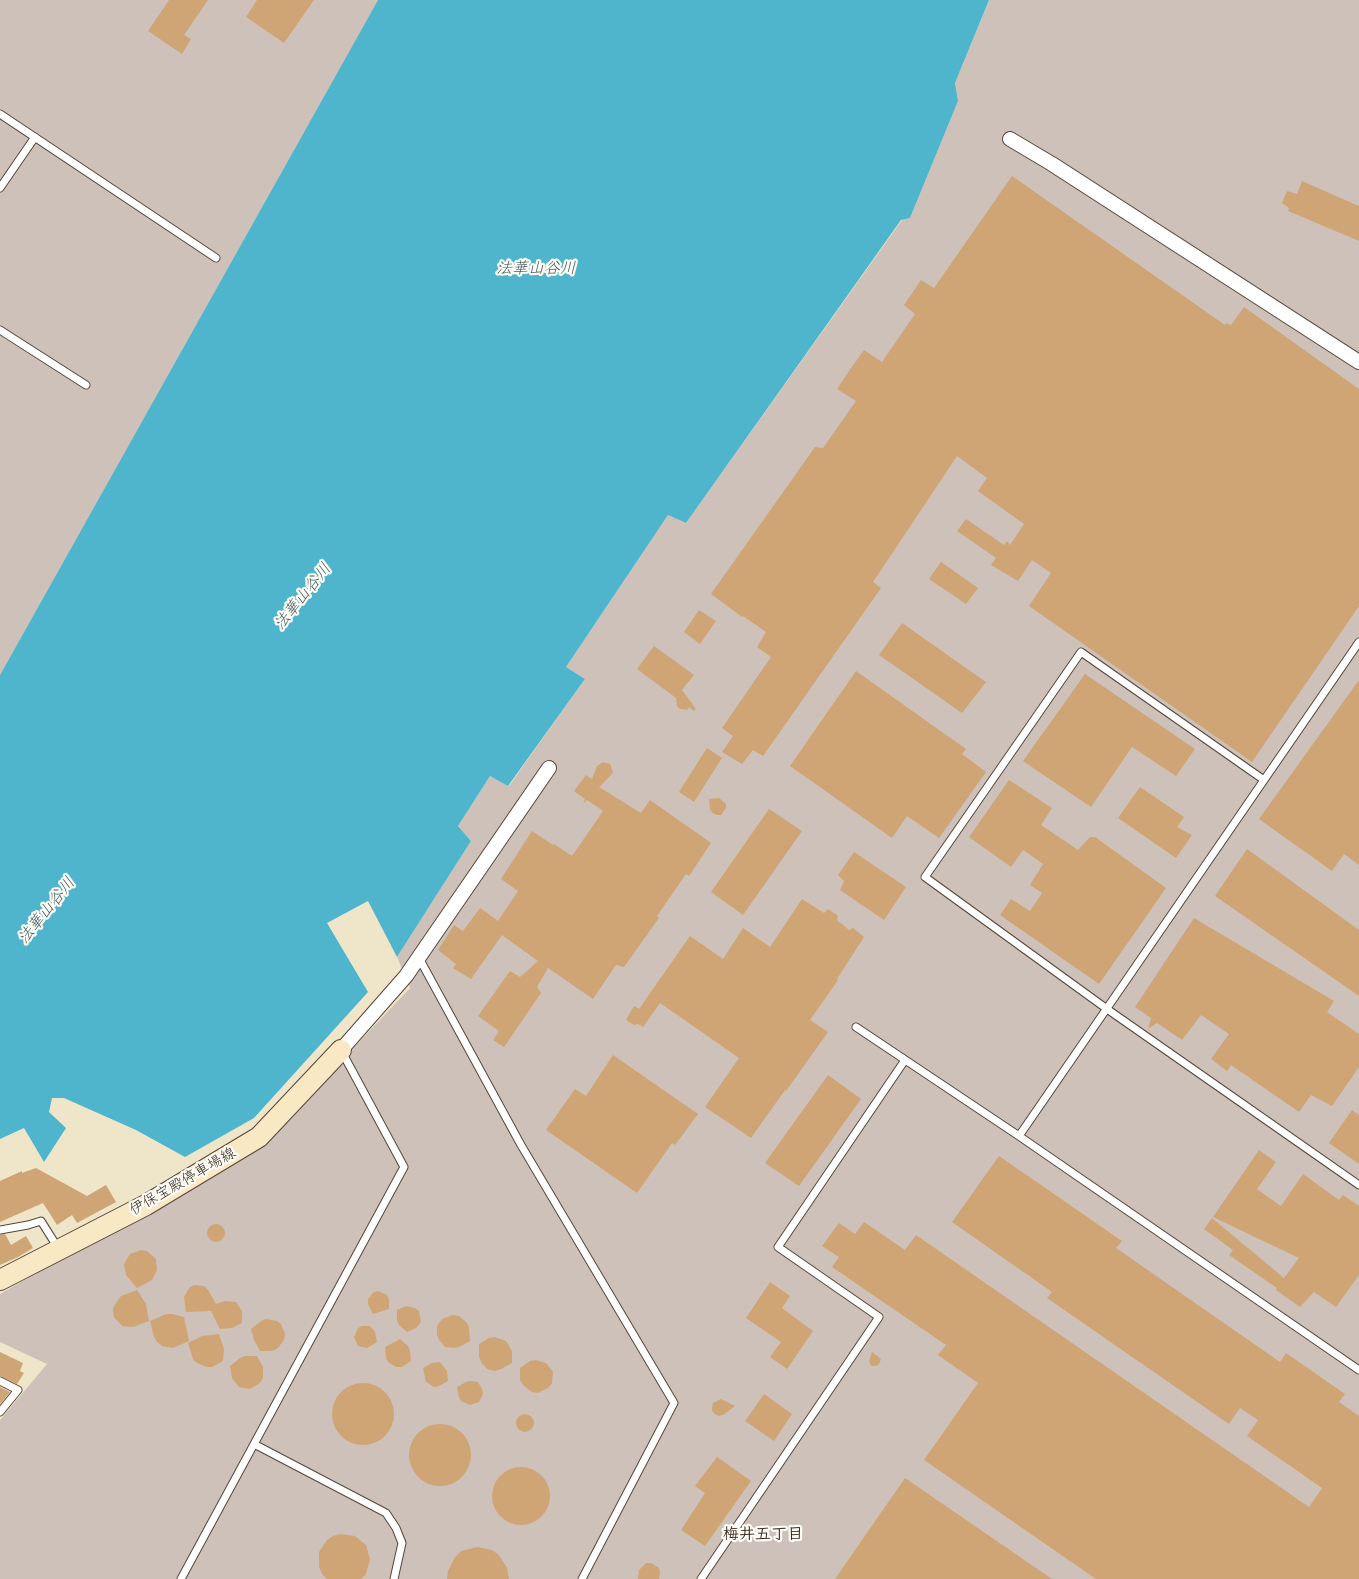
<!DOCTYPE html>
<meta charset="utf-8">
<style>
body{margin:0}
canvas{display:block;background:#efe5c8}
</style>
<canvas width="1359" height="1579"></canvas>
<script>
const ctx = document.querySelector('canvas').getContext('2d');
ctx.lineJoin = 'round';
function fill(path, color) { ctx.fillStyle = color; ctx.fill(path, 'evenodd'); }
const toPath = rows => new Path2D(rows.map(r => 'M' + r).join(''));
function stroke(path, color, width, dash) { ctx.strokeStyle = color; ctx.lineWidth = width; ctx.lineCap = dash ? 'butt' : 'round'; ctx.setLineDash(dash || []); ctx.stroke(path); }
function label(font, color, halo, rows, align = 'center') {
  ctx.font = font + ' "Balsamiq Sans","Klee One",sans-serif'; ctx.lineWidth = 4.5; ctx.setLineDash([]); ctx.textBaseline = 'middle'; ctx.strokeStyle = halo; ctx.fillStyle = color; for (const [text, x, y, turn = 0] of rows) {
    ctx.save(); ctx.translate(x, y); ctx.rotate((+turn || 0) * Math.PI / 180); ctx.textAlign = isNaN(turn) ? turn : align; if (halo) ctx.strokeText(text, 0, 0); ctx.fillText(text, 0, 0); ctx.restore();
  }
}
const industrial = toPath([
 [0,0,378,0,0,675],
 [989,0,1359,0,1359,1579,0,1579,0,1420,47,1364,0,1342,0,1294,260,1147,410,988,397,957,471,841,458,826,490,776,509,786,585,679,566,667,668,515,686,523,902,220,910,218,958,101,955,83]
]);
const water = toPath([
 [378,0,989,0,955,83,958,101,910,218,901,220,686,523,668,515,566,667,585,679,508,786,490,776,458,826,471,841,397,957,368,901,327,923,368,992,254,1118,185,1157,136,1130,64,1098,52,1098,49,1112,66,1128,44,1162,24,1128,0,1139,0,675]
]);
const building = toPath([
 [169,0,208,0,184,35,191,39,182,54,148,31],
 [257,0,314,0,284,43,246,17],
 [1012,176,1225,325,1226,323,1231,325,1244,307,1359,389,1359,606,1252,762,1029,606,1051,573,1032,560,1018,581,991,565,996,558,957,531,966,519,1004,545,1007,541,1010,545,1024,524,978,491,987,478,957,456,873,582,881,588,763,756,753,750,742,764,722,752,733,736,722,728,771,657,757,647,766,632,743,616,742,617,711,594,815,447,823,448,856,401,837,389,849,371,864,350,882,362,915,314,904,305,921,280,934,288],
 [1302,181,1359,206,1359,241,1288,211,1289,208,1282,203,1287,191,1297,194],
 [941,562,978,588,966,604,929,579],
 [699,610,716,621,700,644,684,632],
 [902,623,986,682,962,713,879,655],
 [654,646,694,675,682,690,696,709,694,711,689,707,687,710,680,709,677,706,676,698,637,669],
 [856,671,966,749,962,754,986,772,939,838,907,816,892,838,790,766],
 [1085,674,1195,749,1176,776,1132,747,1091,807,1023,761],
 [1359,680,1359,865,1344,854,1332,871,1259,819],
 [707,748,722,758,694,802,679,792],
 [603,762,610,764,613,772,611,775,599,787,641,813,650,800,711,843,689,876,686,874,657,916,659,918,624,967,616,965,593,999,548,968,537,987,541,993,504,1047,493,1040,499,1031,478,1016,510,971,520,977,538,961,502,935,471,979,453,968,456,964,438,950,454,925,463,931,480,908,498,921,518,891,501,879,532,831,553,845,554,844,572,856,603,811,587,800,583,804,585,799,574,791,586,775,592,779,597,766],
 [1009,780,1052,808,1041,825,1078,850,1090,837,1095,837,1166,888,1099,984,1000,915,1011,899,1030,911,1042,893,1030,885,1043,864,1023,850,1011,867,969,837],
 [1140,787,1184,817,1177,827,1192,835,1176,858,1118,818],
 [719,798,726,804,726,808,721,815,717,815,713,813,710,810,709,799],
 [769,809,802,831,743,915,711,892],
 [1247,849,1359,930,1359,996,1215,896],
 [854,852,906,887,884,920,840,890,844,881,838,875],
 [802,899,824,913,828,909,838,916,837,920,849,930,853,928,864,937,837,979,838,980,810,1020,828,1032,786,1091,785,1090,751,1138,705,1107,739,1058,660,1003,643,1027,638,1024,634,1025,626,1020,634,1006,639,1009,690,936,723,959,743,928,770,947],
 [1194,918,1334,1001,1327,1012,1359,1034,1359,1067,1332,1106,1311,1095,1299,1112,1231,1065,1227,1071,1211,1059,1229,1034,1201,1015,1182,1040,1157,1023,1148,1029,1151,1018,1135,1007],
 [613,1055,698,1114,675,1145,672,1143,637,1193,546,1130,575,1089,586,1096],
 [828,1075,861,1099,799,1186,765,1163],
 [1352,1110,1359,1115,1359,1164,1329,1143],
 [1259,1150,1276,1162,1257,1189,1281,1206,1303,1174,1339,1200,1343,1195,1359,1206,1359,1275,1336,1307,1314,1292,1300,1307,1276,1290,1277,1288,1229,1255,1233,1250,1204,1229,1212,1218,1284,1278,1299,1258,1213,1217],
 [999,1156,1122,1241,1116,1248,1280,1362,1286,1353,1345,1394,1339,1402,1359,1416,1359,1579,1096,1579,924,1460,978,1383,938,1355,946,1345,832,1267,839,1257,822,1246,839,1223,855,1234,864,1222,905,1250,916,1235,1309,1507,1322,1488,1247,1436,1258,1420,1240,1408,1229,1424,1047,1298,1052,1292,952,1222],
 [36,1168,87,1196,106,1185,116,1202,77,1223,72,1215,57,1225,43,1203,0,1222,0,1181,22,1171,22,1173],
 '207 1233a9 9 0 1 1 18 0a9 9 0 1 1-18 0Z',
 [5,1234,11,1245,26,1236,33,1248,18,1257,0,1265,0,1235],
 [141,1250,147,1251,156,1259,157,1270,152,1280,137,1288,126,1275,124,1264,130,1254],
 [770,1282,790,1296,782,1308,813,1331,787,1369,770,1357,781,1342,746,1318],
 [194,1285,204,1286,208,1290,216,1304,225,1301,236,1302,242,1311,242,1323,232,1328,220,1329,211,1311,186,1312,184,1297,189,1288],
 [137,1290,146,1304,149,1321,133,1327,122,1326,114,1317,113,1311,114,1306,121,1296],
 [378,1291,387,1295,389,1299,389,1309,373,1314,368,1304,368,1299,374,1292],
 [406,1306,415,1308,419,1311,421,1322,416,1328,407,1332,399,1325,397,1321,397,1310],
 [166,1314,172,1314,184,1317,189,1341,173,1348,162,1346,157,1342,154,1337,150,1321],
 [453,1315,459,1316,467,1323,469,1328,470,1341,459,1347,454,1348,445,1347,439,1340,437,1335,437,1326,442,1319],
 [266,1319,277,1321,281,1324,285,1334,284,1340,277,1349,272,1351,260,1351,254,1340,251,1329,261,1321],
 [362,1326,370,1326,375,1332,377,1342,367,1348,358,1346,354,1337,358,1328],
 [219,1334,224,1349,223,1361,212,1367,207,1367,197,1363,193,1359,188,1343,202,1336],
 [495,1337,506,1341,512,1351,512,1363,501,1369,495,1371,487,1369,481,1362,479,1357,479,1344,489,1338],
 [400,1339,408,1346,410,1351,411,1361,402,1367,396,1367,388,1362,386,1358,385,1347],
 [0,1352,23,1363,20,1371,24,1373,17,1384,0,1376],
 [872,1352,881,1359,879,1364,876,1366,871,1366,869,1361],
 [245,1356,257,1356,263,1367,263,1378,260,1383,250,1389,239,1387,232,1378,230,1366,240,1358],
 [536,1360,546,1363,553,1372,552,1383,548,1388,538,1393,532,1392,523,1385,520,1380,520,1368,530,1361],
 [440,1362,447,1371,448,1381,439,1386,434,1387,426,1382,423,1368,432,1363],
 [471,1381,478,1382,482,1389,483,1394,479,1402,470,1405,461,1401,459,1397,457,1387,466,1382],
 '332 1414a31 31 0 1 1 62 0a31 31 0 1 1-62 0Z',
 [0,1387,10,1392,0,1404],
 [764,1394,792,1414,774,1441,745,1421],
 [721,1399,735,1406,723,1415,719,1416,715,1414,712,1411,712,1407,713,1403],
 '516 1423a9 9 0 1 1 18 0a9 9 0 1 1-18 0Z',
 '409 1455a31 31 0 1 1 62 0a31 31 0 1 1-62 0Z',
 [717,1457,751,1481,705,1546,681,1530,705,1493,695,1486],
 '492 1496a29 29 0 1 1 58 0a29 29 0 1 1-58 0Z',
 [905,1478,1052,1579,835,1579],
 [340,1534,355,1536,366,1545,370,1559,366,1574,361,1579,327,1579,322,1574,319,1567,319,1552,327,1540,333,1536],
 [477,1547,492,1550,499,1555,507,1568,509,1579,447,1579,448,1571,455,1557,461,1551],
 [646,1563,651,1563,659,1568,660,1572,659,1579,638,1579,639,1570]
]);
const lane = toPath([
 [0,114,216,258],
 [0,188,35,137],
 [0,330,86,385],
 [1264,780,1081,652,925,877,1107,1009,1359,1185],
 [419,958,521,1145,674,1403,582,1579],
 [856,1027,1019,1136,1359,1370],
 [1019,1136,1359,642],
 [0,1230,28,1225,41,1221,58,1248],
 [0,1381,18,1390,0,1412],
 [254,1444,386,1513,396,1528,402,1543,394,1579],
 [181,1579,404,1167,342,1052],
 [701,1579,879,1317,778,1247,905,1060]
]);
const street = toPath([
 [1010,139,1052,164,1359,362],
 [341,1050,406,976,549,768]
]);
const secondary = toPath([
 [0,1280,146,1205,259,1137,341,1050]
]);
const streetNames = [
 ["伊保宝殿停車場線",183,1182,-30]
];
const waterNames = [
 ["法華山谷川",536,269],
 ["法華山谷川",303,597,-51],
 ["法華山谷川",47,911,-51]
];
const neighbourhoodNames = [
 ["梅井五丁目",763,1535]
];
fill(industrial, '#cec1b9');
fill(water, '#4fb5cd');
fill(building, '#cfa576');
stroke(lane, '#564638', 9);
stroke(street, '#564638', 16);
stroke(secondary, '#564638', 22);
stroke(lane, '#fff', 7);
stroke(street, '#fff', 14);
stroke(secondary, '#f8e8c3', 20);
label('15px', '#3b2a1e', '#fdfcf7', streetNames);
label('italic 16px', '#425b5b', '#fdfcf7', waterNames);
label('bold 16px', '#3b2a1e', '#fdfcf7', neighbourhoodNames);
</script>
